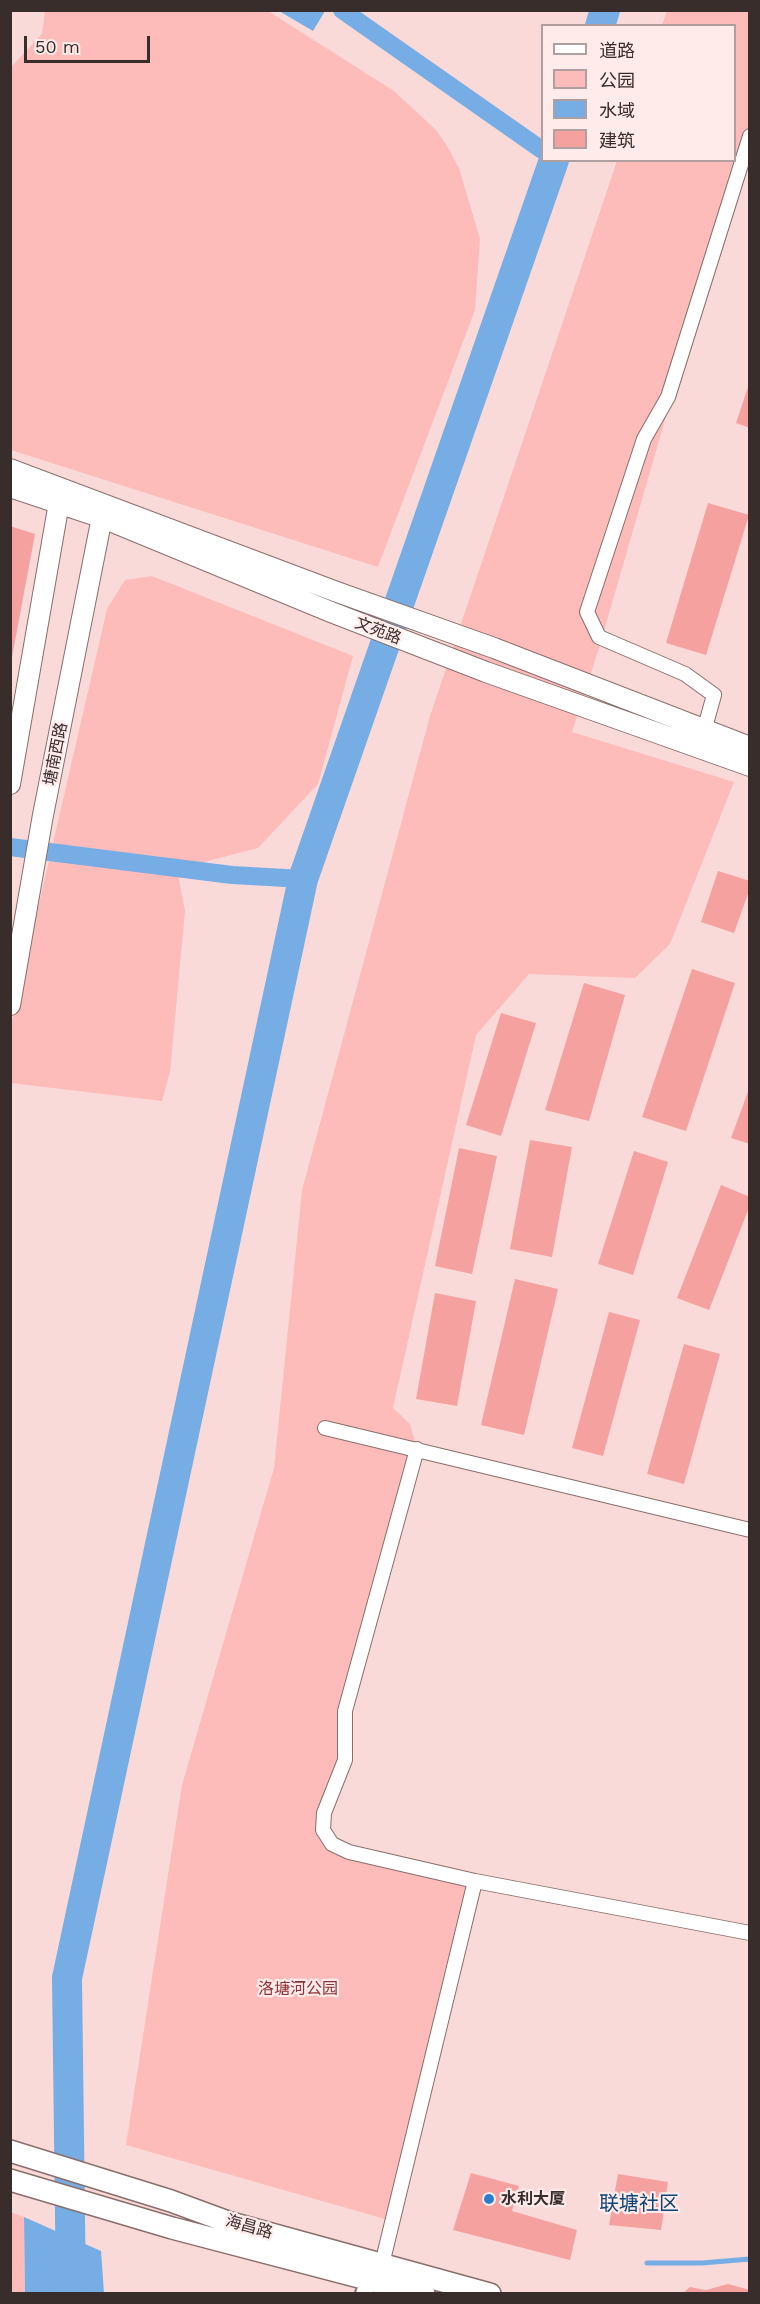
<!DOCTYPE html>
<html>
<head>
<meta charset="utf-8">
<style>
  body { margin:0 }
  #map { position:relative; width:760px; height:2304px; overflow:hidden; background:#fadad9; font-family:"Work Sans","Noto Sans SC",sans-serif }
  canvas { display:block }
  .frame { position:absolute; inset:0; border:12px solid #392d2c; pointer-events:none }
  .legend { position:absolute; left:541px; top:24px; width:195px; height:138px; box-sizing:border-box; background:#feebea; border:2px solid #af9f9e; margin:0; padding:8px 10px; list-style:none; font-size:18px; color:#392d2c }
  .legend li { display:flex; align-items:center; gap:12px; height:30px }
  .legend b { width:30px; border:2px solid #af9f9e }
  .scale { position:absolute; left:24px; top:36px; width:126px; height:27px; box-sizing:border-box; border:3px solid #392d2c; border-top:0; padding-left:8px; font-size:18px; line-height:21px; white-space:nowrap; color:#392d2c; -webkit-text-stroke:4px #feebea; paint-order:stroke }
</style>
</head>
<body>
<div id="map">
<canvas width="760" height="2304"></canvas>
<div class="frame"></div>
<ul class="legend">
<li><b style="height:8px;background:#fff"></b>道路</li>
<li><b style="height:16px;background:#fdbbb9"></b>公园</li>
<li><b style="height:16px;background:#77ade5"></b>水域</li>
<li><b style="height:16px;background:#f5a19f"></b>建筑</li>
</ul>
<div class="scale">50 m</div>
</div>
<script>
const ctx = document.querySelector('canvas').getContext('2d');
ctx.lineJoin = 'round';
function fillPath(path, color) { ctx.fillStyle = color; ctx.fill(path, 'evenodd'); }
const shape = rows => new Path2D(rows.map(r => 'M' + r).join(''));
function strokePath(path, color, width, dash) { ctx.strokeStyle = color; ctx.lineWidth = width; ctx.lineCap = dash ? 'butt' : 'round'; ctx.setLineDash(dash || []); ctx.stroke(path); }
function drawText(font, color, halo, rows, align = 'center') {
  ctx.font = font + ' "Work Sans","Noto Sans SC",sans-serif'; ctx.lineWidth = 4.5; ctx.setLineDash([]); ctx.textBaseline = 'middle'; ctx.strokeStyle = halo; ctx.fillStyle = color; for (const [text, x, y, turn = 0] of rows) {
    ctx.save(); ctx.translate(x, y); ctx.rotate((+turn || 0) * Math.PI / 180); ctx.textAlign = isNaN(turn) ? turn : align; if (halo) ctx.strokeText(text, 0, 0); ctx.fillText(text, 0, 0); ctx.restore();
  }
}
fillPath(shape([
  [45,11,268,11,394,91,437,131,447,146,459,168,480,239,475,310,378,567,11,450,11,67,42,34],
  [667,11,749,11,749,130,599,648,572,732,734,782,670,944,635,978,529,974,476,1035,393,1408,410,1424,417,1449,345,1711,345,1760,324,1813,332,1844,475,1881,392,2221,126,2145,182,1785,274,1468,302,1190,430,716,617,161,734,160,734,26,662,25],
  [152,576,353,656,318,784,258,848,177,869,185,911,170,1072,162,1101,11,1083,11,1025,107,609,125,580],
  [10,2212,24,2217,25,2293,11,2293]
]), '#fdbbb9');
fillPath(shape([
  [279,11,325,11,313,31],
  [24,2217,101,2251,104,2293,25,2293]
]), '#77ade5');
strokePath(shape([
  [647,2263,702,2263,750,2259]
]), '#77ade5', 5);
strokePath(shape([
  [342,10,542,150],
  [10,847,232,875,303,879]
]), '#77ade5', 18);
strokePath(shape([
  [600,26,605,10],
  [71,2294,67,1978,303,879,554,160]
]), '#77ade5', 30);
fillPath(shape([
  [749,384,750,384,750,428,736,423],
  [708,503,749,515,706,655,666,643],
  [10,526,35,534,12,657,10,657],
  [718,871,750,881,750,888,734,933,701,922],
  [692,969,735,983,686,1131,642,1117],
  [584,983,625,995,589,1121,545,1110],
  [501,1013,536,1023,501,1136,466,1125],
  [749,1089,750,1089,750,1144,731,1138],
  [530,1140,572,1147,552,1257,510,1249],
  [459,1148,497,1156,472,1274,435,1266],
  [634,1151,668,1162,633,1275,598,1264],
  [721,1185,750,1197,750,1205,709,1310,677,1298],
  [515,1279,558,1289,524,1435,481,1425],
  [435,1293,476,1301,457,1406,416,1399],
  [609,1312,640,1320,603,1456,572,1448],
  [684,1344,720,1354,684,1484,647,1474],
  [471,2173,519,2186,512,2211,577,2230,570,2260,453,2230],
  [618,2174,668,2182,661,2230,609,2225],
  [728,2284,750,2290,750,2294,682,2294,690,2287,706,2290]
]), '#f5a19f');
const minor = shape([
  [702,738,714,695,685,674,599,637,587,612,644,439,668,397,750,136],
  [325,1428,750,1530],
  [417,1449,345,1711,345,1760,324,1813,323,1830,332,1844,349,1852,475,1881,750,1933],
  [382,2264,475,1881]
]);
const tertiary = shape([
  [364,2294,373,2269]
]);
const secondary = shape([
  [10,469,337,592,494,648,750,747],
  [10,487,103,518,331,612,486,672,750,766],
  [10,784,61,491],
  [10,1005,43,815,104,507]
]);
const primary = shape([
  [10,2151,171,2201,228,2222,490,2294],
  [10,2180,172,2228,424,2294]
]);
strokePath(minor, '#896e6c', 16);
strokePath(tertiary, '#896e6c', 20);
strokePath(secondary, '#896e6c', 22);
strokePath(primary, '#896e6c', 24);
strokePath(minor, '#fff', 14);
strokePath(tertiary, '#fff', 16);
strokePath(secondary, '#fff', 20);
strokePath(primary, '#fff', 21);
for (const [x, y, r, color] of [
  [489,2199,6,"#297fcd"]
]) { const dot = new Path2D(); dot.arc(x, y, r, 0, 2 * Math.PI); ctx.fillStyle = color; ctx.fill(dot); strokePath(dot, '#feebea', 2); }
drawText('16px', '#392d2c', '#feebea', [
  ["文苑路",378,631,21],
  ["塘南西路",56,754,-79],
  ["海昌路",249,2227,16]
]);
drawText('16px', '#903035', '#feebea', [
  ["洛塘河公园",298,1989]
]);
drawText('bold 16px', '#392d2c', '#feebea', [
  ["水利大厦",501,2199]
], 'left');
drawText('20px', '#0b4475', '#feebea', [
  ["联塘社区",639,2204]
]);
</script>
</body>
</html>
